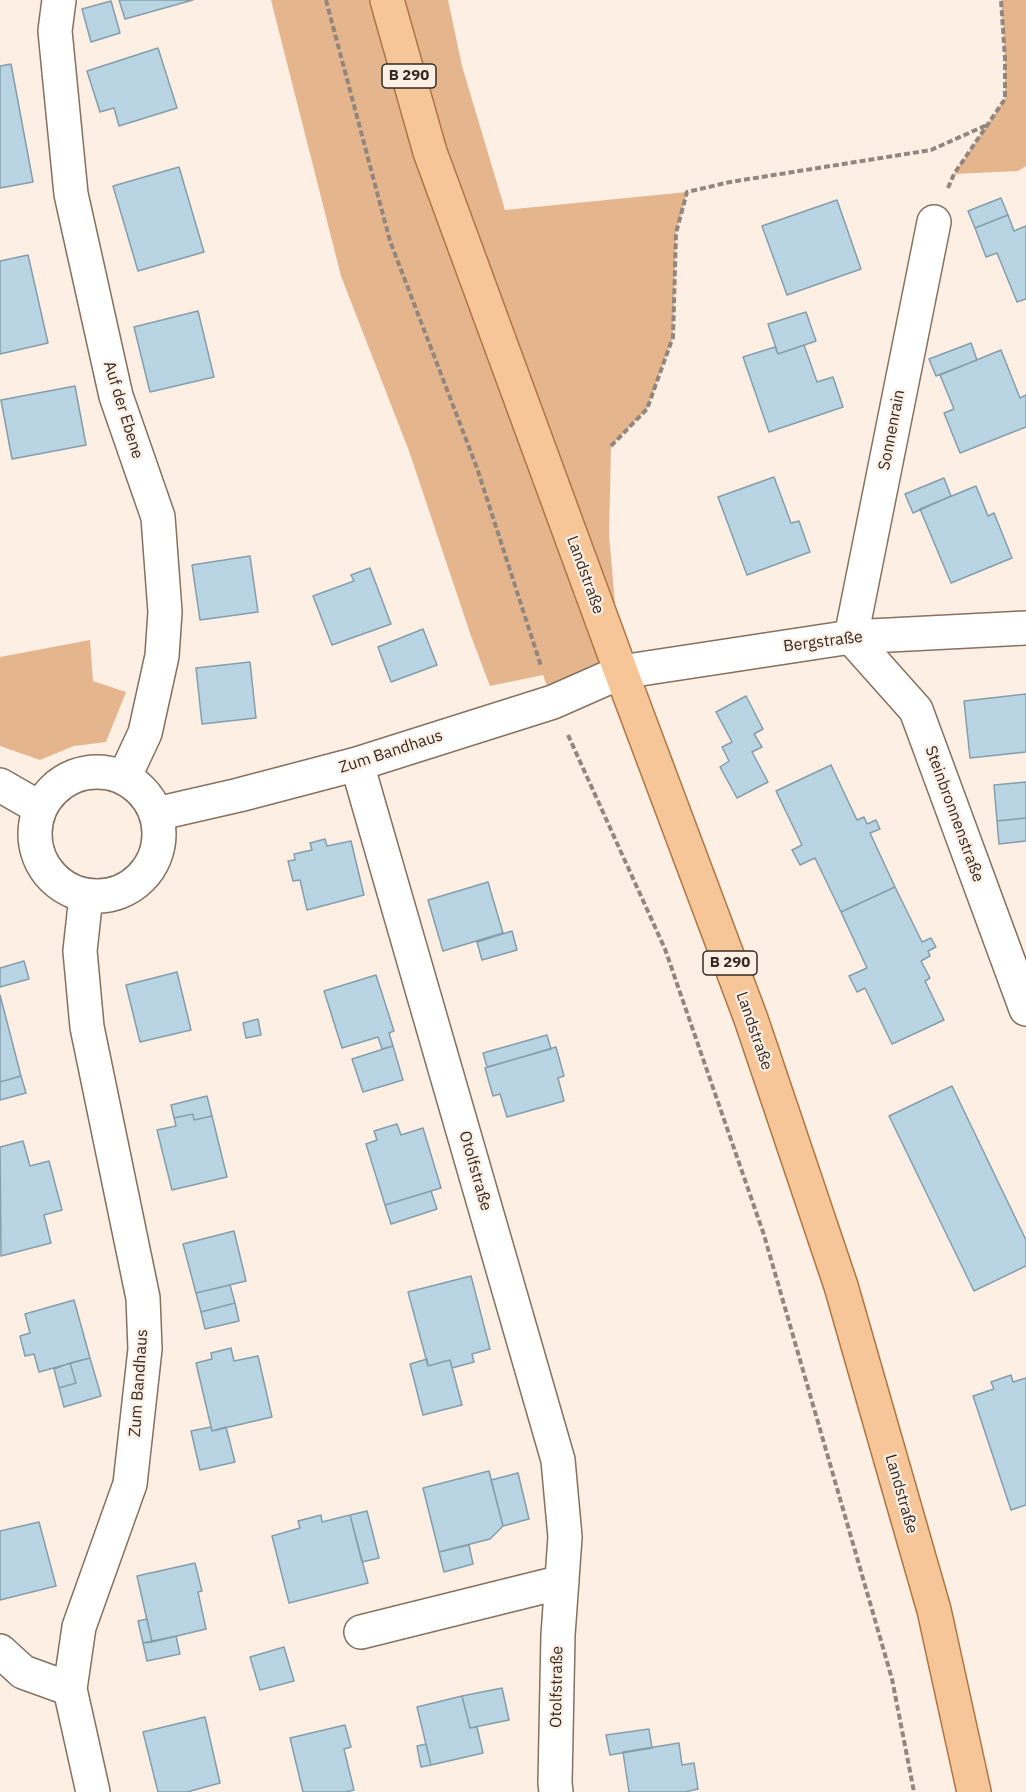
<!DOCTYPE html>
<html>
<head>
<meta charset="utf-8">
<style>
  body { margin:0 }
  canvas { display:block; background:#fdefe4 }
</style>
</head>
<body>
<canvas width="1026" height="1792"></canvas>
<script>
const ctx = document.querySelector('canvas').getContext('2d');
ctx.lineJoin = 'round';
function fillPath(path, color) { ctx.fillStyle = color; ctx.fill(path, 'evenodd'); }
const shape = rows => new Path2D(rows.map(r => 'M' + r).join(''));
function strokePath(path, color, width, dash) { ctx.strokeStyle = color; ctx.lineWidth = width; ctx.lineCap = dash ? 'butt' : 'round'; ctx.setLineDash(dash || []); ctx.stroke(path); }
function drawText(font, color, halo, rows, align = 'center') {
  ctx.font = font + ' "IBM Plex Sans",sans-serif'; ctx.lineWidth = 4.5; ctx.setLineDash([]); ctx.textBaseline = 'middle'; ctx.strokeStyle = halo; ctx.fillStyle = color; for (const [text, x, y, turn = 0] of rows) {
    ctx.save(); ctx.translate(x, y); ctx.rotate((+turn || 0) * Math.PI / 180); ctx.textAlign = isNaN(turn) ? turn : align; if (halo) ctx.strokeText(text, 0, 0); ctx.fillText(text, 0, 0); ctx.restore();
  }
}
fillPath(shape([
  [271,0,448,0,462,66,505,210,687,192,676,233,673,337,647,409,611,446,609,535,621,672,553,702,543,675,490,686,471,636,409,451,341,276],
  [1001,0,1026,0,1026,166,1018,171,954,174,1005,99,1005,58],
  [90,640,93,681,126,692,106,742,74,746,40,760,0,746,0,657]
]), '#e5b68e');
const building = shape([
  [119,0,193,0,125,19,119,0],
  [111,1,120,33,91,42,82,9,111,1],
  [158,48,177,108,119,126,114,108,100,112,87,71,158,48],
  [11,64,33,182,0,188,0,66,11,64],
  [179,167,204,252,138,271,113,186,179,167],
  [1001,198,1008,215,975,228,968,211,1001,198],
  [837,200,861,269,787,295,762,226,837,200],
  [1008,215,1014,231,1026,226,1026,299,1017,302,997,253,986,257,975,228,1008,215],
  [28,255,48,343,0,354,0,261,28,255],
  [198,311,214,377,150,392,134,327,198,311],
  [806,312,816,341,778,354,768,324,806,312],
  [971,343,977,360,936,376,929,359,971,343],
  [804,345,817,382,833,377,843,407,769,432,743,357,775,347,778,354,804,345],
  [1001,350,1020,398,1026,395,1026,427,960,453,944,413,954,409,940,375,1001,350],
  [75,386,86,445,12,459,1,400,75,386],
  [774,477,791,523,799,521,810,552,747,575,718,497,774,477],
  [944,478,951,496,913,513,905,494,944,478],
  [976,486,988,516,994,513,1012,558,951,583,920,509,976,486],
  [250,556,258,612,200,620,192,565,250,556],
  [370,568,391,624,332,645,313,596,354,581,351,575,370,568],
  [423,629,437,665,391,682,378,647,423,629],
  [250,662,256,718,202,724,196,668,250,662],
  [1026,694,1026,752,970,758,964,701,1026,694],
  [746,696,763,729,754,734,762,747,752,752,768,782,737,798,720,767,729,761,722,747,732,742,716,712,746,696],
  [831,765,857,820,864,817,867,824,876,820,880,829,870,833,895,887,841,912,815,858,800,865,792,850,802,845,776,791,831,765],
  [1026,782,1026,818,997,821,994,785,1026,782],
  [1026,818,1026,841,999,844,997,821,1026,818],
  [325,839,327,846,351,841,364,895,307,910,300,880,293,881,288,861,295,860,294,854,312,850,310,843,325,839],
  [488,882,503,933,443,951,428,900,488,882],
  [895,887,922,942,931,938,936,947,928,951,930,956,921,961,930,978,925,981,944,1020,892,1044,865,988,857,992,849,976,867,968,841,912,895,887],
  [512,931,517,950,482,960,477,942,512,931],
  [24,961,29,979,0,987,0,968,24,961],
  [177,972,191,1030,140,1042,126,985,177,972],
  [376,975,394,1031,389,1033,393,1046,382,1049,378,1037,342,1048,324,991,376,975],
  [0,995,21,1076,0,1082,0,995],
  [258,1019,261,1035,246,1038,243,1023,258,1019],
  [547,1035,551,1049,487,1067,483,1053,547,1035],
  [393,1046,403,1080,363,1092,352,1059,393,1046],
  [556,1047,564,1076,558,1078,564,1101,507,1117,500,1094,493,1096,485,1068,556,1047],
  [21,1076,26,1093,0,1100,0,1082,21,1076],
  [952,1086,1026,1240,1026,1266,974,1291,889,1116,952,1086],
  [207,1096,212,1116,194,1120,193,1114,174,1118,171,1105,207,1096],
  [193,1114,194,1120,212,1116,227,1177,172,1190,157,1130,176,1126,174,1118,193,1114],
  [397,1124,401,1135,423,1128,441,1188,385,1205,366,1144,377,1140,374,1131,397,1124],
  [23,1141,30,1166,49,1161,62,1210,44,1215,51,1243,1,1256,0,1147,23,1141],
  [431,1191,437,1209,391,1224,385,1205,431,1191],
  [234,1231,246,1281,196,1293,183,1244,234,1231],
  [471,1276,490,1349,472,1354,474,1362,452,1368,450,1360,428,1366,408,1292,471,1276],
  [230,1285,235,1303,201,1312,196,1293,230,1285],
  [74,1300,90,1358,39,1372,34,1354,25,1356,20,1336,30,1333,25,1314,74,1300],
  [235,1303,239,1321,205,1329,201,1312,235,1303],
  [231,1348,234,1361,258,1356,272,1417,212,1431,196,1363,212,1359,211,1353,231,1348],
  [90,1358,101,1396,64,1407,59,1388,76,1383,70,1363,90,1358],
  [427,1359,428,1366,450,1360,462,1405,423,1415,410,1364,427,1359],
  [70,1363,76,1383,59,1388,54,1369,70,1363],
  [1011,1375,1013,1382,1026,1378,1026,1505,1011,1510,973,1396,994,1389,991,1382,1011,1375],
  [211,1427,212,1431,226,1427,235,1462,200,1470,191,1431,211,1427],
  [489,1471,503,1526,490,1539,439,1552,423,1488,489,1471],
  [518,1473,529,1519,503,1526,491,1480,518,1473],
  [367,1511,379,1558,362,1562,350,1515,367,1511],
  [321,1515,322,1522,350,1515,368,1583,289,1603,272,1536,300,1528,298,1521,321,1515],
  [39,1522,56,1586,0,1600,0,1531,39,1522],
  [469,1545,473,1564,444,1572,439,1552,469,1545],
  [195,1563,202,1591,198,1592,206,1629,152,1642,137,1576,195,1563],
  [147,1619,152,1642,143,1643,138,1621,147,1619],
  [176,1636,180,1654,147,1661,143,1643,176,1636],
  [284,1647,294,1681,260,1690,250,1657,284,1647],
  [502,1688,509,1720,470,1728,462,1696,502,1688],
  [462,1696,470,1728,477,1727,483,1753,431,1765,417,1707,462,1696],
  [205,1717,220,1783,187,1792,158,1792,143,1732,205,1717],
  [345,1725,351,1747,344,1749,354,1790,346,1792,303,1792,290,1738,345,1725],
  [649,1729,652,1748,610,1755,606,1735,649,1729],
  [679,1743,682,1765,694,1763,698,1789,685,1792,629,1792,623,1752,679,1743],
  [426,1744,431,1765,421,1767,417,1746,426,1744]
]);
fillPath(building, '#b9d4e3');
strokePath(building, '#849eac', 1.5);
const minor = shape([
  [59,0,55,31,71,194,116,396,158,517,165,612,162,656,145,733,124,778],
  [934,222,851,637,916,710,1026,1009],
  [357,764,558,1460,565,1537,558,1635,555,1783,556,1792],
  '35 834a62 62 0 1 1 124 0a62 62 0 1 1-124 0Z',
  [0,785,40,808],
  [156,814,239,795,357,764,553,702,621,672,851,637,1026,628],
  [86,896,80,951,87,1027,143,1298,145,1349,130,1484,79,1627,70,1689,93,1792],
  [361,1632,562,1582],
  [0,1651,23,1672,70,1689]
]);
const major = shape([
  [387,0,430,152,621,672,751,1019,841,1286,934,1610,974,1792]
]);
strokePath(minor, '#857160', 36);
strokePath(major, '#ae7643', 36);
strokePath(shape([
  [326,0,390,241,477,468,541,666],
  [948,188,954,174,1005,99,1005,58,1001,0],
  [611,446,647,409,673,337,676,233,687,192,730,182,931,150,989,124],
  [568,735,665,949,764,1235,892,1679,914,1792]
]), '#92877e', 4, [6, 3]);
strokePath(minor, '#fff', 33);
strokePath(major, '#f6c598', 33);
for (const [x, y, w] of [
  [409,76,54],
  [730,963,54]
]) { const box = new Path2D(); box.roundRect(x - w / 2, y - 12, w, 24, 4.5); ctx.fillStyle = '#fdefe4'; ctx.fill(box); strokePath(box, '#332b24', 1.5); }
drawText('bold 15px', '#332b24', null, [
  ["B 290",409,76],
  ["B 290",730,963]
]);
drawText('16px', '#332b24', '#fdefe4', [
  ["Auf der Ebene",123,410,73],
  ["Sonnenrain",892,430,-79],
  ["Landstraße",585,575,70],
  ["Bergstraße",823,642,-7],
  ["Zum Bandhaus",391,752,-18],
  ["Steinbronnenstraße",954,814,70],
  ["Landstraße",754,1031,71],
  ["Otolfstraße",475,1171,74],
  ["Zum Bandhaus",139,1383,-86],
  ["Landstraße",901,1494,74],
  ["Otolfstraße",557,1687,-89]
]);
</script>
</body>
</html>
